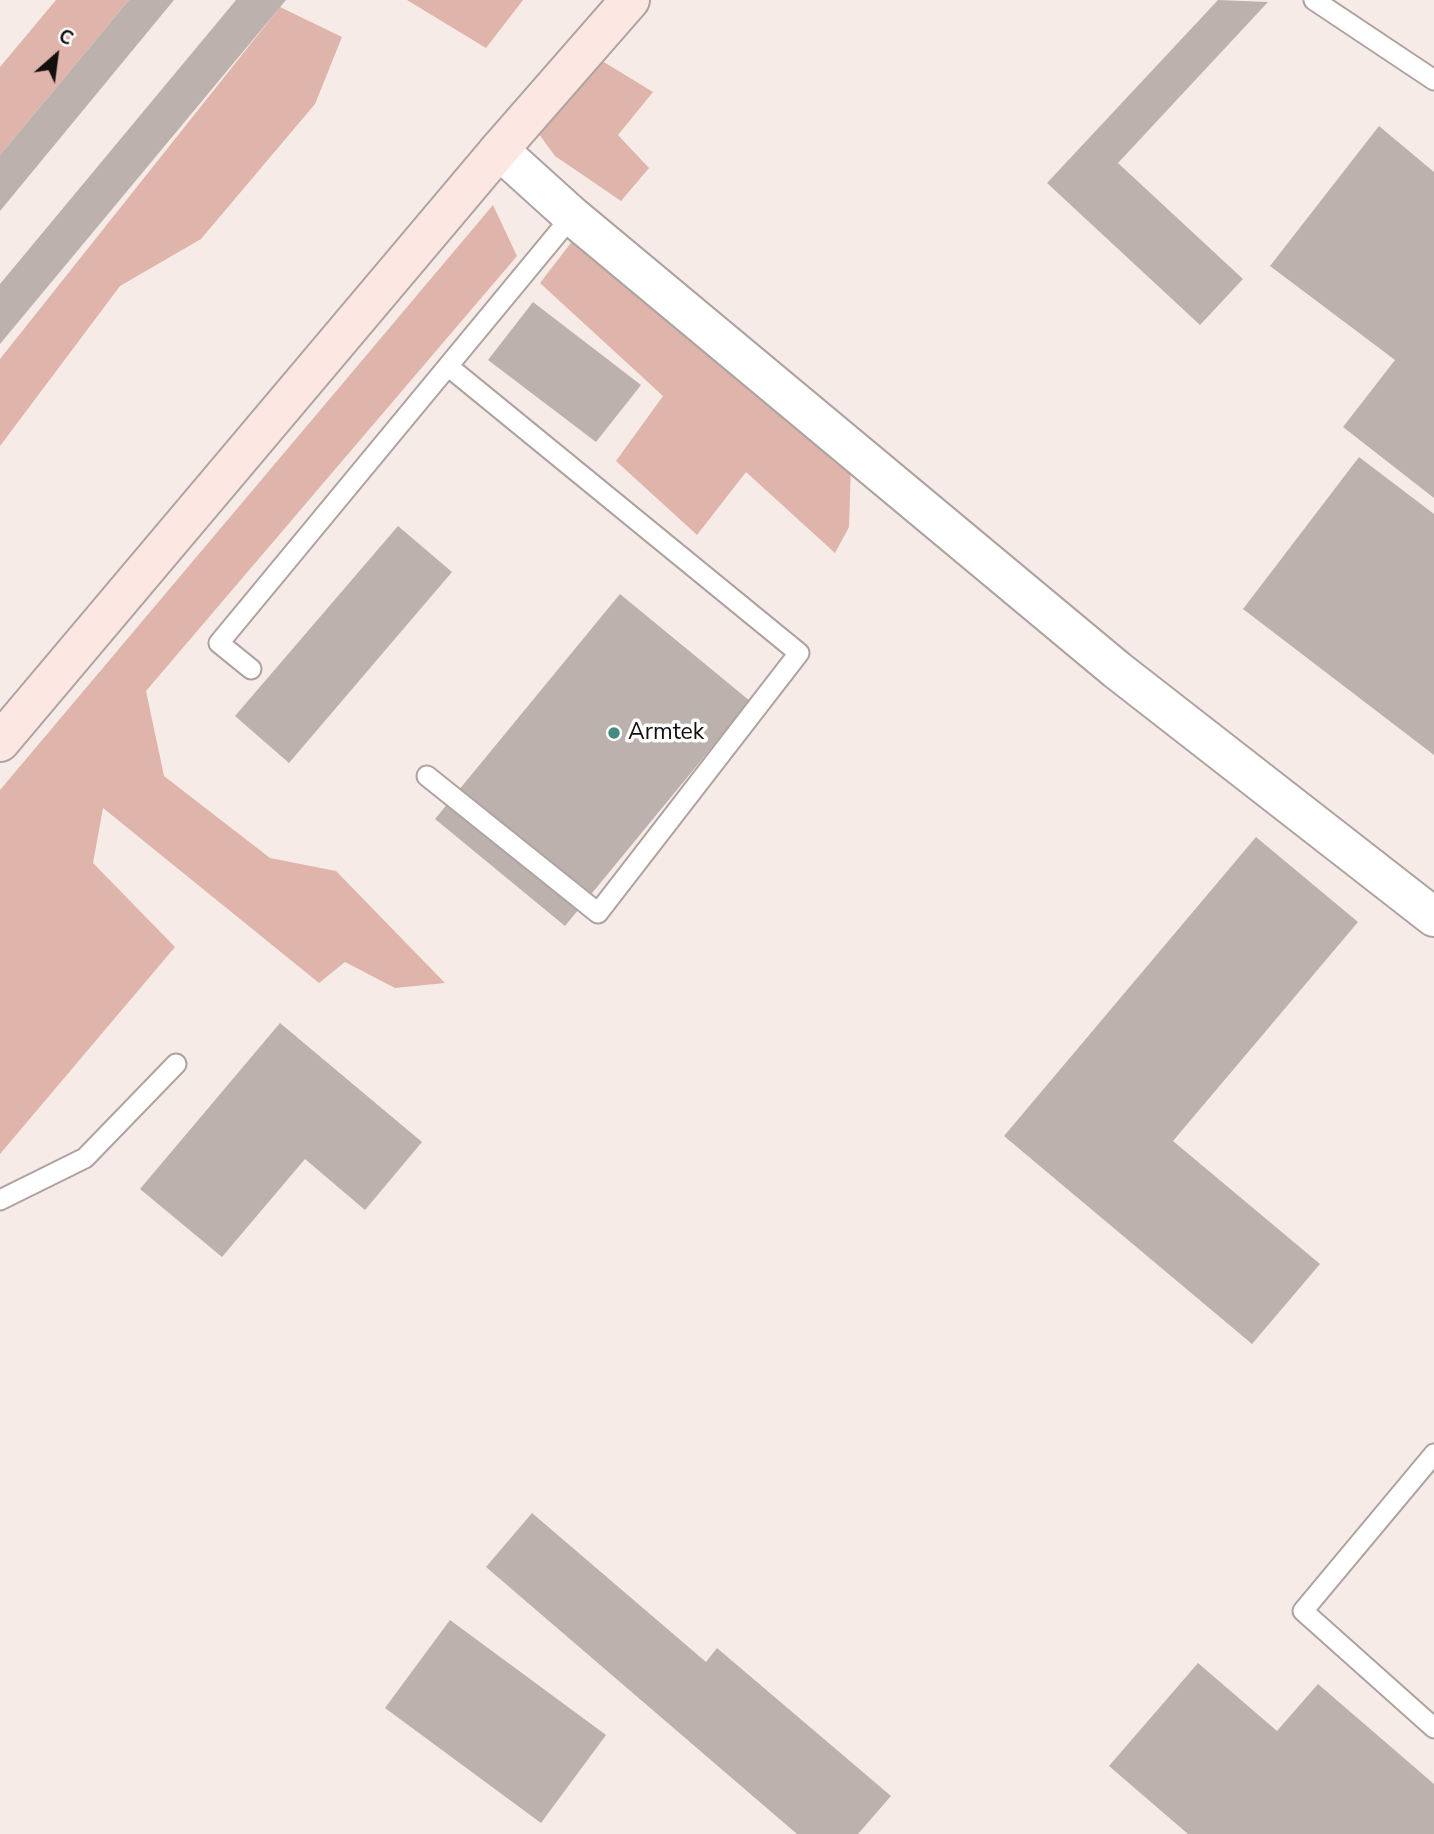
<!DOCTYPE html>
<html>
<head>
<meta charset="utf-8">
<style>
  body { margin:0 }
  #map { position:relative; width:1434px; height:1834px; overflow:hidden; background:#f7ebe8; font-family:"Nunito Sans",sans-serif }
  canvas { display:block }
  .north { position:absolute; left:21px; top:21px; width:70px; height:70px; -webkit-text-stroke:5px #fff; paint-order:stroke; rotate:28deg; font-size:19px; font-weight:700; line-height:28px; text-align:center; color:#130f0e }
  .north::after { content:''; display:block; margin:auto; width:24px; height:32px; background:#130f0e; clip-path:polygon(50% 0,100% 100%,50% 72%,0 100%) }
</style>
</head>
<body>
<div id="map">
<canvas width="1434" height="1834"></canvas>
<div class="north">С</div>
</div>
<script>
const ctx = document.querySelector('canvas').getContext('2d');
ctx.lineJoin = 'round';
function fillPath(path, color) { ctx.fillStyle = color; ctx.fill(path, 'evenodd'); }
const shape = rows => new Path2D(rows.map(r => 'M' + r).join(''));
function strokePath(path, color, width, dash) { ctx.strokeStyle = color; ctx.lineWidth = width; ctx.lineCap = dash ? 'butt' : 'round'; ctx.setLineDash(dash || []); ctx.stroke(path); }
function drawText(font, color, halo, rows, align = 'center') {
  ctx.font = font + ' "Nunito Sans",sans-serif'; ctx.lineWidth = 7; ctx.setLineDash([]); ctx.textBaseline = 'middle'; ctx.strokeStyle = halo; ctx.fillStyle = color; for (const [text, x, y, turn = 0] of rows) {
    ctx.save(); ctx.translate(x, y); ctx.rotate((+turn || 0) * Math.PI / 180); ctx.textAlign = isNaN(turn) ? turn : align; if (halo) ctx.strokeText(text, 0, 0); ctx.fillText(text, 0, 0); ctx.restore();
  }
}
fillPath(shape([
  [56,0,129,0,0,155,0,67],
  [407,0,523,0,486,48],
  [280,7,342,37,315,104,201,239,120,286,0,446,0,359],
  [599,59,653,92,618,135,649,168,621,201,555,156,536,130],
  [493,205,517,256,146,691,164,776,270,858,336,871,445,983,395,988,345,962,319,983,103,808,93,863,175,947,0,1154,0,790],
  [577,235,851,465,849,527,835,553,746,472,697,535,616,461,663,396,540,283]
]), '#dfb4aa');
fillPath(shape([
  [129,0,174,0,0,211,0,155],
  [236,0,286,0,0,344,0,284],
  [1218,0,1268,2,1118,163,1243,279,1200,325,1047,183],
  [1379,126,1434,172,1434,498,1343,427,1395,360,1270,266],
  [533,302,641,385,596,442,488,360],
  [1359,457,1434,514,1434,755,1243,609],
  [398,526,452,572,289,763,235,716],
  [620,594,750,701,565,926,435,819],
  [1256,837,1358,922,1173,1141,1320,1264,1252,1344,1004,1136],
  [280,1023,422,1142,365,1210,305,1159,222,1257,140,1189],
  [532,1513,706,1662,717,1648,891,1796,858,1834,797,1834,486,1567],
  [450,1620,606,1735,541,1823,385,1708],
  [1198,1663,1277,1731,1318,1684,1434,1784,1434,1834,1188,1834,1109,1766]
]), '#bdb1ae');
const service = shape([
  [1314,0,1434,80],
  [251,669,219,643,572,216],
  [427,776,598,913,799,653,449,367],
  [0,1200,85,1158,176,1064],
  [1434,1454,1303,1611,1434,1728]
]);
const minor = shape([
  [499,150,572,216,1117,670,1434,917]
]);
const secondary = shape([
  [0,742,499,150,630,0]
]);
strokePath(service, '#afa3a1', 23);
strokePath(minor, '#afa3a1', 42);
strokePath(secondary, '#afa3a1', 42);
strokePath(service, '#fff', 19);
strokePath(minor, '#fff', 38);
strokePath(secondary, '#fce7e2', 38);
for (const [x, y, r, color] of [
  [614,733,7,"#468b81"]
]) { const dot = new Path2D(); dot.arc(x, y, r, 0, 2 * Math.PI); ctx.fillStyle = color; ctx.fill(dot); strokePath(dot, '#fff', 2.5); }
drawText('23px', '#130f0e', '#fff', [
  ["Armtek",628,733]
], 'left');
</script>
</body>
</html>
